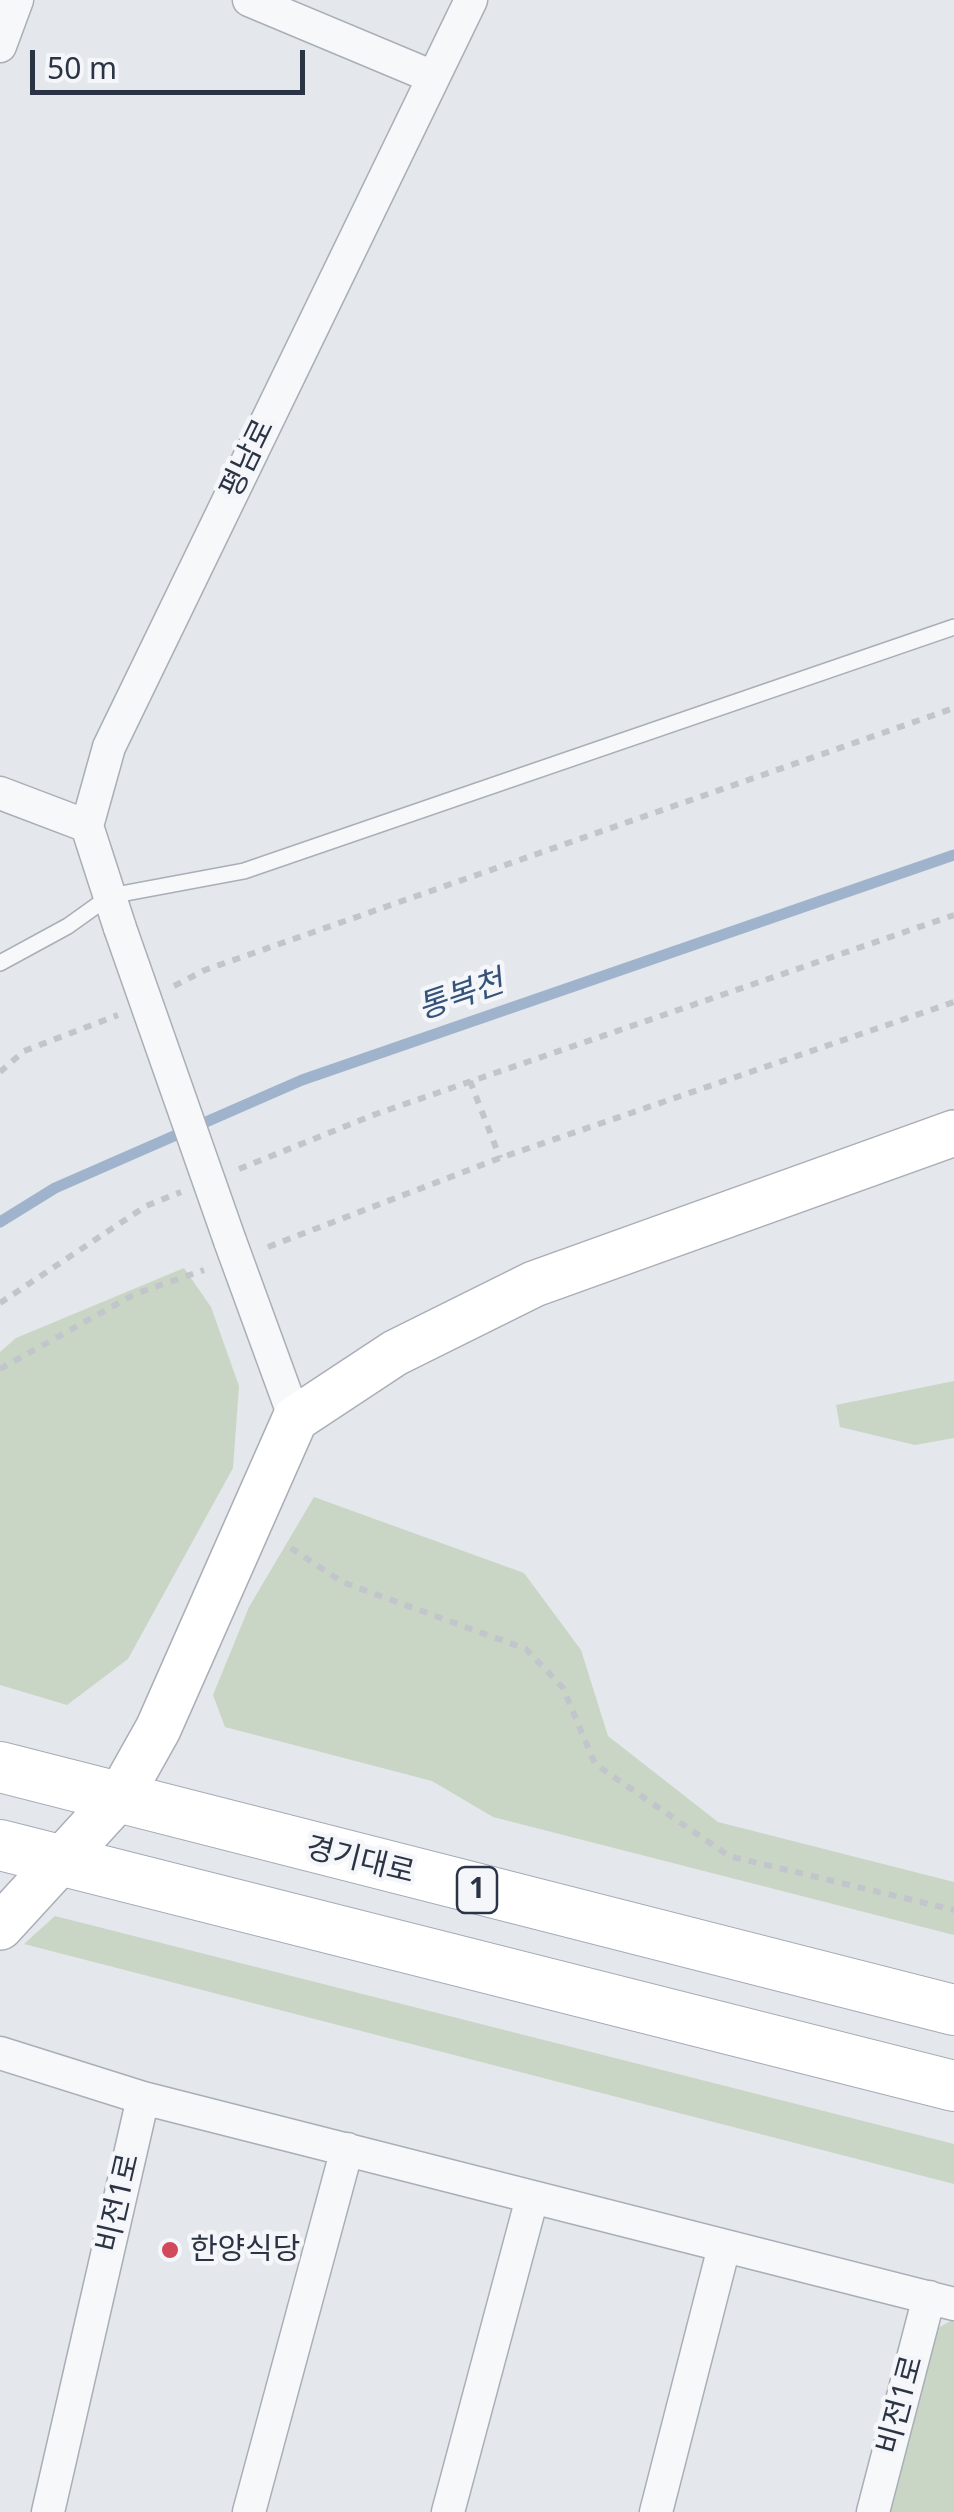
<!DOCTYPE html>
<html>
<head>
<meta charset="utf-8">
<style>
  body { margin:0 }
  #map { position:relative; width:954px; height:2512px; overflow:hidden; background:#e4e7ec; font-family:"Noto Sans",sans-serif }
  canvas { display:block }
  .scale { position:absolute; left:30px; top:50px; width:275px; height:45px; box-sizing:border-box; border:5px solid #2b3445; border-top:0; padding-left:12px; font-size:30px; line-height:35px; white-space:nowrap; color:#2b3445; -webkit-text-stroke:8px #f4f6f9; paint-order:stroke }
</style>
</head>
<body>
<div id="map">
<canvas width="954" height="2512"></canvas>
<div class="scale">50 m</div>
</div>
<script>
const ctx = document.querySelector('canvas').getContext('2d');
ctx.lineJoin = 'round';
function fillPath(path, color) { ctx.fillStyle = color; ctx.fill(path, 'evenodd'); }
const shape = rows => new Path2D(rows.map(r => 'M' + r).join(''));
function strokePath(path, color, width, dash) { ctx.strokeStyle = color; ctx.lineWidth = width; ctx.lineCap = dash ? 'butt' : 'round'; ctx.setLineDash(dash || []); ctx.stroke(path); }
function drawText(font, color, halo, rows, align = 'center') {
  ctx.font = font + ' "Noto Sans","Noto Sans KR",sans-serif'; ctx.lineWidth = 9; ctx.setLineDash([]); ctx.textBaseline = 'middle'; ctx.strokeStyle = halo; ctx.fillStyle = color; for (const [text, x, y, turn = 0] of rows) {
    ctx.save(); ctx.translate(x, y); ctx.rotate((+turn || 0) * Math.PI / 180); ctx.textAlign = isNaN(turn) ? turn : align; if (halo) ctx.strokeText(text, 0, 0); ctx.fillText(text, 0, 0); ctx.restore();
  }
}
fillPath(shape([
  [184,1268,211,1307,239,1386,233,1468,128,1659,67,1705,0,1685,0,1352,16,1338],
  [954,1381,954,1438,915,1445,840,1427,836,1405],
  [314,1497,524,1573,581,1650,608,1736,718,1822,954,1882,954,1935,493,1817,432,1781,225,1727,213,1695,249,1607],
  [55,1916,954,2144,954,2184,24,1944],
  [954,2319,954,2512,887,2512,931,2332]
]), '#c9d6c5');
strokePath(shape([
  [0,1222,55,1188,302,1080,954,855]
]), '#9fb4cc', 11);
const lane = shape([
  [0,963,68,926,110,896,244,871,954,627]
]);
const street = shape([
  [249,0,433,77],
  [0,46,17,0],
  [0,793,87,826],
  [120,928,87,826,109,747,471,0],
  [230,1241,295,1419],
  [0,2053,143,2098,954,2304],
  [48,2512,143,2098],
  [249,2512,347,2149],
  [448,2512,532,2198],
  [656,2512,724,2247],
  [873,2512,929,2297]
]);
const secondary = shape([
  [0,1927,121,1795,158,1729,295,1419,395,1353,534,1284,954,1133]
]);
const primary = shape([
  [0,1767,954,2010],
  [0,1845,954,2086]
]);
strokePath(lane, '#a9aeb7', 18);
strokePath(street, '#a9aeb7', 35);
strokePath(secondary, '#a9aeb7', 48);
strokePath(primary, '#a3abb8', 52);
strokePath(shape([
  [174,986,205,970,954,708],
  [0,1072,24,1051,118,1015],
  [470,1081,500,1158],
  [239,1169,376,1114,954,915],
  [268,1247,500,1158,954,1002],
  [0,1303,146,1206,181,1192],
  [0,1369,135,1294,204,1270],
  [291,1548,342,1582,526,1649,563,1688,595,1764,729,1856,954,1910]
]), '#c2c5cb', 6, [8, 8]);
strokePath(lane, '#f7f8fa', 15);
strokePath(street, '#f7f8fa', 32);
strokePath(secondary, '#fff', 45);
strokePath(primary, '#fff', 50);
const streetBridge = shape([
  [120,928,230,1241]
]);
strokePath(streetBridge, '#a9aeb7', 35, []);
strokePath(streetBridge, '#f7f8fa', 32);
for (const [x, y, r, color] of [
  [170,2250,10,"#d1495b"]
]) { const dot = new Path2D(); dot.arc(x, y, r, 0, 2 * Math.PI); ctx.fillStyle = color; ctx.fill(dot); strokePath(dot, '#f4f6f9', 4); }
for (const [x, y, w] of [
  [477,1890,40]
]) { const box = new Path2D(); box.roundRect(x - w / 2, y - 23, w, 46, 8); ctx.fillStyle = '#f4f6f9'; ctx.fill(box); strokePath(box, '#2b3445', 2.5); }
drawText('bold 28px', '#2b3445', null, [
  ["1",477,1890]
]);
drawText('30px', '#2b3445', '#f4f6f9', [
  ["평남로",248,459,-64],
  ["경기대로",360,1861,14],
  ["비전1로",119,2203,-77],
  ["비전1로",901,2405,-75]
]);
drawText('30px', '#2b3445', '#f4f6f9', [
  ["한양식당",190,2250]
], 'left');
drawText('italic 32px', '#34527a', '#f4f6f9', [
  ["통복천",461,996,-19]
]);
</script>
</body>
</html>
